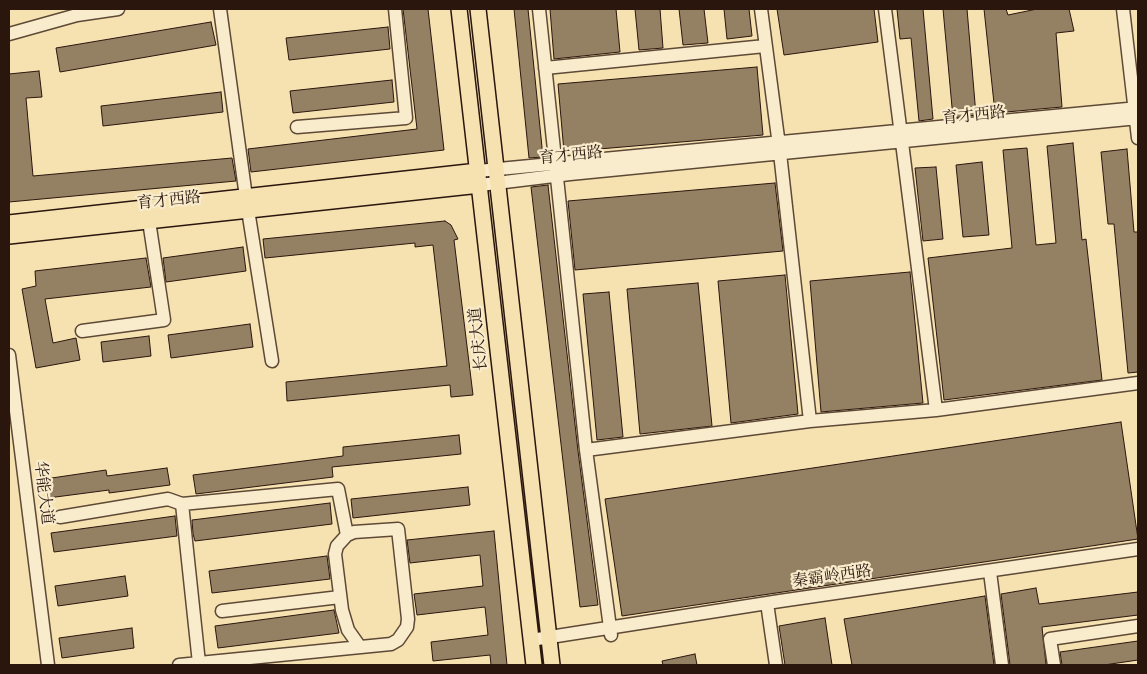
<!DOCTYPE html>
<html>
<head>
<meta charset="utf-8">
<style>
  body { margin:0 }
  #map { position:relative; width:1147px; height:674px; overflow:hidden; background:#f6e2b1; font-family:"Gentium Book Plus",serif }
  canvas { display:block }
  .frame { position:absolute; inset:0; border:10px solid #2a160d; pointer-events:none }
</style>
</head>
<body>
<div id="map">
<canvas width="1147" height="674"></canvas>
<div class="frame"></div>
</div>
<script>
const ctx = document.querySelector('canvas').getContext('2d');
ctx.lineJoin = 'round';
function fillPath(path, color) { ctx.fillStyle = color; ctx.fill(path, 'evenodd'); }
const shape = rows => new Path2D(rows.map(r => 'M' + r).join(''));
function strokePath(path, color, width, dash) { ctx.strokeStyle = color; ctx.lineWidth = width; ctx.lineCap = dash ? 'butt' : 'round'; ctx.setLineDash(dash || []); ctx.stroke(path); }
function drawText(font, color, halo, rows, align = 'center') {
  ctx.font = font + ' "Gentium Book Plus","Noto Serif SC",serif'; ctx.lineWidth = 4.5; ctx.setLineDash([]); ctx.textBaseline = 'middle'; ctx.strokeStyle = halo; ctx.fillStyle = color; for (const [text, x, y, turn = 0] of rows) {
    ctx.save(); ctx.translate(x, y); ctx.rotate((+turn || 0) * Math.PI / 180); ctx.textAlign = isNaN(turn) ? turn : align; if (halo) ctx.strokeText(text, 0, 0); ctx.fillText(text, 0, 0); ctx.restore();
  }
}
const building = shape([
  [403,9,428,9,444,150,251,172,248,149,417,129,403,9],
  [514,9,528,9,543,157,529,158,514,9],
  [550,9,616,9,620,52,554,59,550,9],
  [635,9,660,9,663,48,639,50,635,9],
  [679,9,704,9,708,43,683,45,679,9],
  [724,9,749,9,752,36,727,39,724,9],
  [777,9,874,9,878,42,784,55,777,9],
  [897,9,923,9,933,119,919,121,911,38,900,39,897,9],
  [943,9,967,9,976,115,953,118,943,9],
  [984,9,1006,9,1008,15,1037,9,1069,9,1074,31,1056,33,1062,107,995,113,984,9],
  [211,22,216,45,60,72,56,48,211,22],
  [388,27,390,49,289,60,286,38,388,27],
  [757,67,763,135,564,152,558,84,757,67],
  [39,71,42,97,26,98,33,176,232,158,236,181,9,202,9,74,39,71],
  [392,80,394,102,293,113,290,91,392,80],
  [221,92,223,112,103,126,101,106,221,92],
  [1073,143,1082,240,1086,239,1102,380,944,400,928,258,1012,248,1003,150,1027,148,1036,245,1056,243,1047,146,1073,143],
  [1127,149,1134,232,1138,232,1138,372,1128,373,1114,224,1108,224,1101,152,1127,149],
  [982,162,989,235,963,237,956,165,982,162],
  [936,167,943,239,923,241,915,168,936,167],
  [775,183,783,251,575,270,568,201,775,183],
  [548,185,578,451,598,605,580,607,531,187,548,185],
  [445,221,451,225,458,239,454,240,473,395,451,397,450,385,287,401,286,382,447,366,433,245,415,247,415,243,265,258,263,239,445,221],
  [243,247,246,271,166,282,163,258,243,247],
  [146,258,151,287,45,299,53,343,76,338,80,360,36,368,22,289,36,286,35,271,146,258],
  [910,272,923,403,821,412,810,281,910,272],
  [785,275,798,414,731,423,718,281,785,275],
  [698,283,712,426,640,434,627,289,698,283],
  [609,292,623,437,597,440,583,294,609,292],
  [250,324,253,347,171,358,168,335,250,324],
  [149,336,151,356,103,362,101,342,149,336],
  [1121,422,1138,539,622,616,605,499,1121,422],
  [459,435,461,454,332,467,333,477,196,494,193,475,343,456,343,447,459,435],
  [167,468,170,485,109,493,109,490,48,498,45,479,106,470,107,476,167,468],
  [468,487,470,505,353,518,351,499,468,487],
  [330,503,332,524,195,541,193,534,192,520,330,503],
  [175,516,177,536,54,552,51,533,175,516],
  [494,531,507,665,491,665,490,655,433,661,431,642,488,635,485,607,417,615,414,594,483,586,480,555,410,563,407,540,494,531],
  [327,556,330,579,212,593,209,571,327,556],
  [125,576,128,596,58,606,55,586,125,576],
  [1036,588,1039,604,1138,592,1138,615,1042,627,1046,665,1010,665,1001,594,1036,588],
  [985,596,994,665,852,665,844,619,985,596],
  [334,610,339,633,218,648,215,626,334,610],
  [825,618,832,665,785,665,779,626,825,618],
  [132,628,134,648,62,658,59,638,132,628],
  [1138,641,1138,660,1104,665,1062,665,1060,652,1138,641],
  [695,654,697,665,663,665,662,661,695,654]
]);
fillPath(building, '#948062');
strokePath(building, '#2a160d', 1);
const minor = shape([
  [220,9,246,197],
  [539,9,586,450,611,635],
  [761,9,780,153,810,421],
  [885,9,936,410],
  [1123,9,1138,138],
  [9,34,77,15,118,9],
  [545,68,765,46],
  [297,127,406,118,395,9],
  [478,171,1138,108],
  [480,185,570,174,1138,118],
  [248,210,272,361],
  [82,331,164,320,149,221],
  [9,355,48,665],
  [586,450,810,421,936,410,1138,383],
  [182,504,199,663],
  [60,517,168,499,182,504,338,489,347,535],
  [990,572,1002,665],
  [767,603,776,665],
  [222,611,340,597],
  [531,640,780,601,1138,549],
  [179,665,391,644,398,640,407,627,408,619,398,529,354,532,347,535,337,546,335,554,342,610,348,630,360,647],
  [1054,665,1050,639,1138,626]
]);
const major = shape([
  [459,9,534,665],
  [478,9,552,665],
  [9,223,478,171],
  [9,236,480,185]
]);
strokePath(minor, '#5d4936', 15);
strokePath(major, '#2a160d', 18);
strokePath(minor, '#f9eccc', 12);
strokePath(major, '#f6e2b1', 15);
drawText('16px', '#2a160d', '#f9eccc', [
  ["育才西路",974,116,-6],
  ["育才西路",571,156,-6],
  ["育才西路",169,201,-6],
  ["长庆大道",479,339,-96],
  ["华能大道",43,493,83],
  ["秦霸岭西路",832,577,-8]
]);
</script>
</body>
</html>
